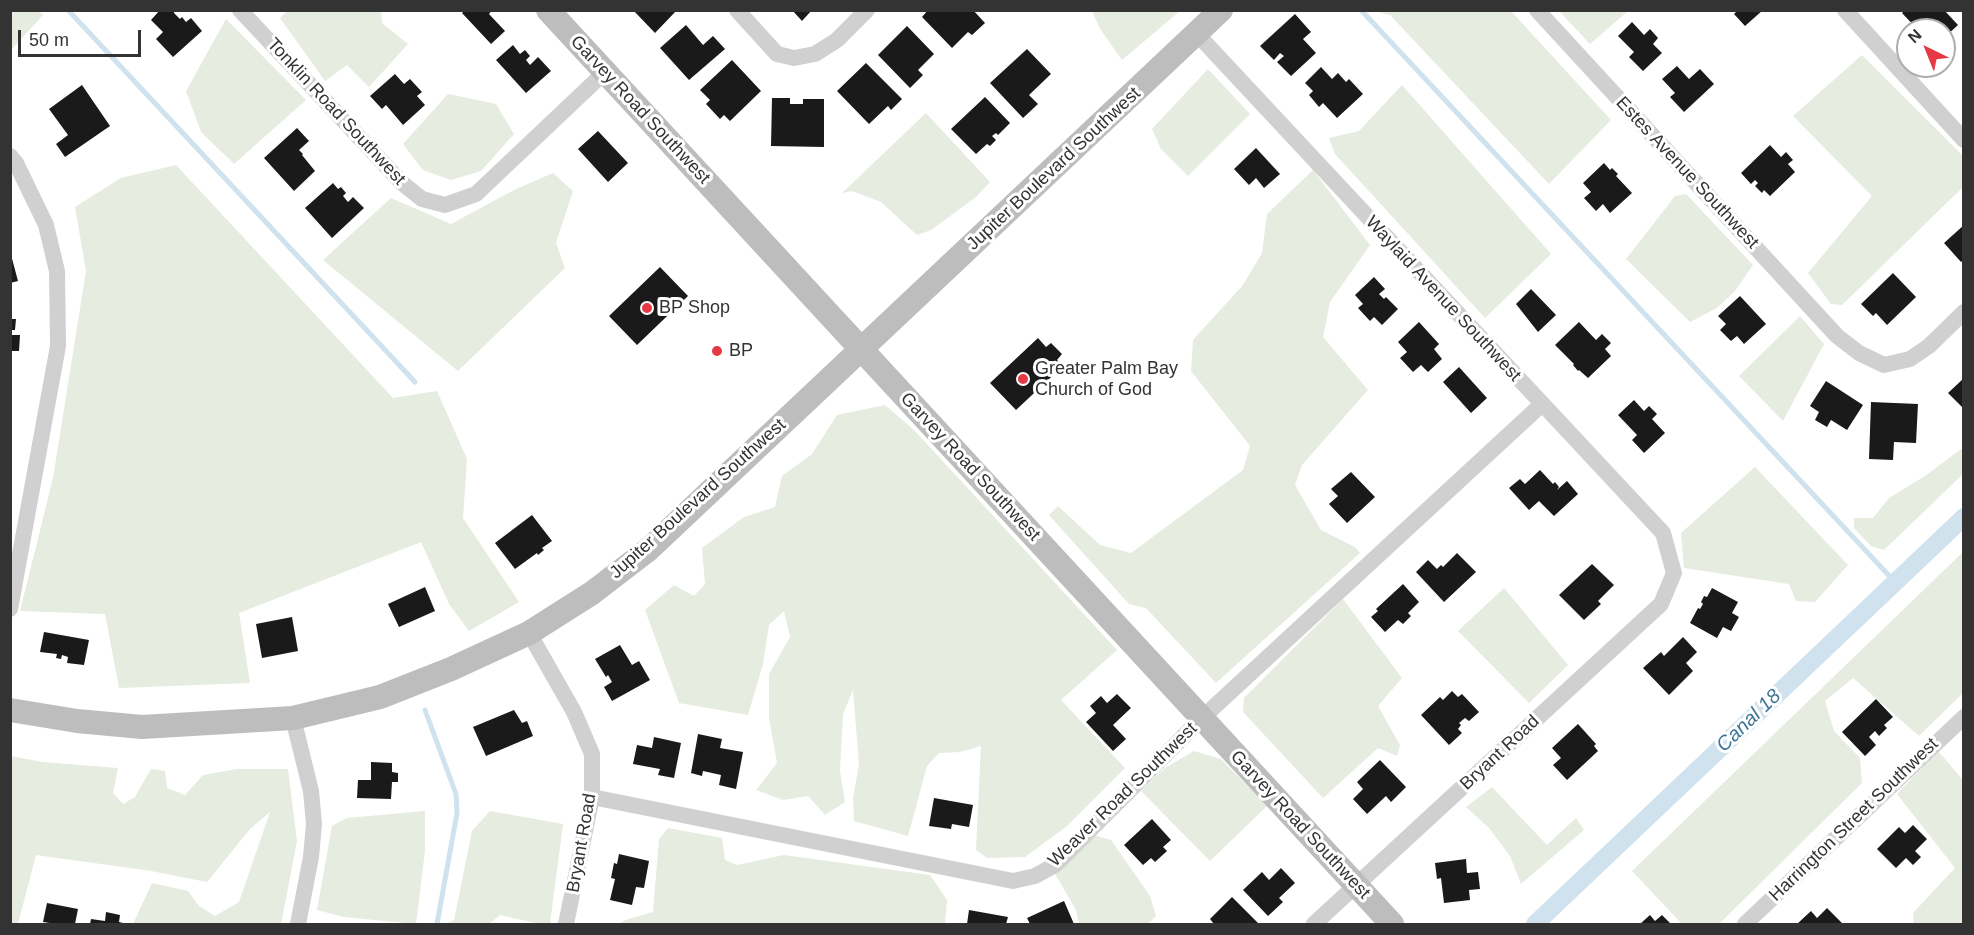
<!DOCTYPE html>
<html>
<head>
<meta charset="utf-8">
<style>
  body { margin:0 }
  #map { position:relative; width:1974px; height:935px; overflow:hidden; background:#fff; font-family:Helvetica,sans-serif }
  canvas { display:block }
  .frame { position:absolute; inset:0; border:12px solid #333; pointer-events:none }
  .north { position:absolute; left:1896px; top:18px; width:60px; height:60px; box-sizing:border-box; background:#fff; border:2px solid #adadad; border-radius:50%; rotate:317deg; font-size:16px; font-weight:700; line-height:24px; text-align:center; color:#333 }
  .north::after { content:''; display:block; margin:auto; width:21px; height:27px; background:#e63946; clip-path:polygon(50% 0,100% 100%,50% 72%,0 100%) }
  .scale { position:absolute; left:18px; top:30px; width:123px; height:27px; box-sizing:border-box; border:3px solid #333; border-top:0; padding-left:8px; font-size:18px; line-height:21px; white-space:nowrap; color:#333; -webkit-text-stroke:4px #fff; paint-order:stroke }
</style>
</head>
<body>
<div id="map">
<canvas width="1974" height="935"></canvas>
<div class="frame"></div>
<div class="north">N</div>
<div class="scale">50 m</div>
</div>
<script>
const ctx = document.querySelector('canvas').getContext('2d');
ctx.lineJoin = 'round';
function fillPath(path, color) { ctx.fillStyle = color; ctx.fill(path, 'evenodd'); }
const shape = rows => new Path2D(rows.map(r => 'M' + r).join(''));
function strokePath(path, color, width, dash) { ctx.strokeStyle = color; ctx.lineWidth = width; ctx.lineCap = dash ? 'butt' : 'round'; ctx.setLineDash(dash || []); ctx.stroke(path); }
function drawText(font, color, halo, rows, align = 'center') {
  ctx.font = font + ' Helvetica,sans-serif'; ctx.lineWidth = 6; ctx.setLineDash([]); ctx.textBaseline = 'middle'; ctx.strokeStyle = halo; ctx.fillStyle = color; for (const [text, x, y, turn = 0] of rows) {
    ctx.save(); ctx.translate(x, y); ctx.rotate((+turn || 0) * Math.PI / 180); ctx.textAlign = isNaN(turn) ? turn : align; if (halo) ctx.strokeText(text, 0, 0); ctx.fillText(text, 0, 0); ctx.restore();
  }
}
fillPath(shape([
  [11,10,38,11,43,15,11,50],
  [287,11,381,11,382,23,408,44,369,87,347,65,325,81,280,18],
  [1092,11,1180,11,1122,60,1100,29],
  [1378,11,1511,11,1611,120,1549,184,1390,15,1381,13],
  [1559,11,1628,11,1590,44],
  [226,19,306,100,234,164,201,132,186,91],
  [1862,55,1963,156,1963,187,1842,305,1831,304,1808,273,1872,196,1793,116],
  [1208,69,1250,114,1188,176,1161,149,1152,129],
  [1402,85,1551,254,1485,318,1335,154,1329,138,1359,131],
  [448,94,496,104,514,134,481,171,451,180,423,170,403,144],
  [926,113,990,182,976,197,931,230,917,235,881,202,852,191,842,193],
  [176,165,393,398,437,391,467,459,463,518,519,602,469,631,449,604,421,542,239,613,250,683,119,688,105,614,20,611,53,478,86,271,75,207,121,178],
  [1313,170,1370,245,1330,302,1323,337,1368,390,1302,465,1295,485,1321,530,1355,547,1360,553,1216,683,1146,608,1129,604,1049,515,1058,506,1100,545,1131,553,1243,470,1250,446,1191,371,1193,340,1243,285,1262,253,1267,214],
  [553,173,573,191,556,243,565,268,458,371,323,260,391,198,451,224,514,190],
  [1686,194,1753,265,1735,291,1717,308,1690,322,1626,259,1675,196],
  [1800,316,1824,344,1783,421,1739,376],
  [885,405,914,430,1117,650,1061,700,1125,768,1067,826,1025,857,987,858,976,850,981,746,960,752,939,753,927,766,908,836,854,821,853,798,859,764,853,690,843,714,840,771,845,802,825,815,808,796,783,800,756,790,777,763,769,718,769,674,790,637,784,611,769,625,763,664,748,715,679,703,645,610,674,585,694,596,705,584,702,548,744,517,775,507,782,476,812,454,837,415],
  [1961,449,1963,451,1963,474,1884,550,1871,546,1854,528,1854,518,1873,518,1889,498,1925,476],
  [1755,467,1848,565,1815,602,1796,601,1789,584,1684,568,1681,533],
  [1963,552,1963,693,1919,736,1853,678,1825,701,1834,731,1860,758,1862,783,1719,924,1682,924,1632,871],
  [1504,588,1568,665,1529,703,1458,631],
  [1343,599,1402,678,1378,706,1400,745,1397,756,1378,748,1323,798,1243,712,1244,698],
  [1194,751,1221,759,1267,806,1210,861,1141,791,1165,768],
  [1938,751,1963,780,1963,924,1914,924,1913,913,1955,868,1897,794],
  [11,756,42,762,118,768,113,793,123,804,135,797,151,769,165,771,167,788,185,795,203,775,237,769,288,769,297,841,281,924,133,924,152,883,188,891,199,906,215,916,239,902,270,812,250,829,207,882,151,871,36,855,18,924,11,924],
  [1492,787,1547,845,1576,818,1584,830,1521,884,1510,856,1489,828,1466,807],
  [425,811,425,851,416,924,344,917,317,910,332,826,347,818],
  [490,811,563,824,550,924,540,924,500,915,489,924,445,924,454,920,472,831],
  [668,828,722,838,725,860,737,865,784,855,930,875,947,900,945,924,618,924,628,919,653,912,659,839],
  [1094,835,1111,840,1150,896,1156,916,1148,924,1079,924,1076,910,1054,872]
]), '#e6ecdf');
strokePath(shape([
  [68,10,415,382],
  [1361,10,1895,582],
  [425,710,456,794,457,813,437,924]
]), '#cfe2ee', 5);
strokePath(shape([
  [1535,924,1964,517]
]), '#cfe2ee', 18);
fillPath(shape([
  [160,10,174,10,174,13,180,19,182,17,186,22,191,18,202,31,173,57,156,39,163,32,151,20],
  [465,10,492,10,489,14,505,31,491,44,462,13],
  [633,10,677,10,655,33],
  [792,10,812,10,802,21],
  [928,10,973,10,985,23,972,35,968,32,952,48,922,17],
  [1738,10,1763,10,1745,26,1734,14],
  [1905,10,1944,10,1958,25,1944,38,1944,30,1918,30,1902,13],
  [1295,14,1311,32,1303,39,1316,53,1291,76,1277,62,1284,56,1280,53,1274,60,1260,46],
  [1632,22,1644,35,1650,29,1658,38,1653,44,1662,53,1643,71,1629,57,1634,52,1618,36],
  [686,25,703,45,713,36,725,49,689,80,660,48],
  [907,26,934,54,918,70,923,75,910,88,878,55],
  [513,45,520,54,525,50,530,56,526,60,530,65,538,57,551,71,526,93,496,60],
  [1027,49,1051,74,1029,95,1038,104,1023,118,990,83],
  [732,60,761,91,730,121,724,115,720,119,706,104,710,100,700,90],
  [866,63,902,99,891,110,888,106,869,124,837,91],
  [1677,66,1689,79,1700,69,1714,84,1684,112,1670,97,1675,93,1662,79],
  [1321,67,1332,79,1338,73,1346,82,1349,79,1363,94,1337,118,1323,103,1319,107,1309,95,1313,91,1305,83],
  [395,74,404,84,410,79,422,92,417,96,425,105,403,125,386,105,382,109,370,96],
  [82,85,110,126,65,157,56,144,68,135,49,109],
  [985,97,1010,123,998,135,996,133,992,136,996,140,990,146,987,144,976,154,951,129],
  [772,98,790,98,790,104,803,104,803,99,824,99,824,147,771,146],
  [297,128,309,141,299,150,303,154,302,155,315,171,294,191,264,158],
  [598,131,628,163,608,182,578,149],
  [1770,145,1781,157,1786,152,1793,160,1788,164,1795,172,1770,196,1764,190,1762,193,1755,186,1758,183,1755,180,1751,184,1741,173],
  [1256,148,1280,174,1264,188,1256,178,1249,185,1234,169],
  [1604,163,1610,170,1612,168,1618,174,1616,176,1632,193,1610,213,1603,204,1596,211,1584,198,1591,192,1583,183],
  [333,183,338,189,341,187,346,193,343,196,348,202,353,197,364,208,332,238,305,208],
  [1964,225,1964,259,1961,262,1944,243],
  [10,251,18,281,10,283],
  [660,267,688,296,637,345,609,316],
  [1893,273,1916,297,1887,325,1876,313,1873,316,1861,304],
  [1374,277,1385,289,1379,294,1384,299,1386,297,1398,309,1382,325,1374,317,1370,321,1358,308,1363,304,1355,295],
  [1531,289,1556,315,1538,332,1516,304],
  [1740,296,1766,324,1744,344,1737,336,1731,341,1720,330,1726,324,1718,316],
  [10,319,16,319,15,330,10,330],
  [1419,322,1439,344,1434,349,1442,359,1428,372,1421,365,1413,372,1400,358,1407,352,1398,342],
  [1579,322,1596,340,1602,334,1611,343,1605,349,1611,356,1588,378,1579,370,1578,371,1573,365,1574,364,1555,345],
  [10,335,20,335,19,351,10,351],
  [1038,338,1046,347,1051,343,1062,354,1057,360,1063,366,1016,410,990,383],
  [1459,367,1487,398,1471,413,1443,382],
  [1964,378,1964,409,1948,393],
  [1826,381,1863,405,1847,430,1831,420,1827,427,1815,420,1819,412,1810,406],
  [1634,400,1644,411,1649,406,1657,414,1652,419,1665,433,1644,453,1632,440,1637,435,1618,415],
  [1871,402,1918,404,1916,443,1894,442,1893,460,1869,459],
  [1540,470,1553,484,1555,482,1559,487,1557,490,1567,481,1578,494,1554,516,1539,501,1529,510,1509,488,1520,479,1525,484],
  [1351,472,1375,497,1347,523,1329,504,1338,496,1331,489],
  [532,515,552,541,542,548,544,550,538,555,537,553,515,569,495,543],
  [1457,553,1476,572,1444,602,1416,572,1428,560,1437,569,1441,565,1443,567],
  [1592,564,1614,585,1598,601,1601,604,1584,620,1559,595],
  [1403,584,1419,602,1408,613,1411,616,1403,624,1398,620,1385,632,1371,617,1378,611,1376,609],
  [425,587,435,611,399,627,388,604],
  [1712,588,1738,602,1732,613,1739,617,1731,631,1723,627,1717,638,1690,623,1698,608,1700,609,1703,604,1701,602,1704,596,1707,597],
  [292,617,298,651,262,658,256,624],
  [44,632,89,640,84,665,67,663,68,657,62,655,61,659,56,658,57,654,40,652],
  [1683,637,1697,652,1686,663,1693,671,1669,695,1643,668,1661,652,1664,656],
  [620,645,632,665,639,661,650,680,612,701,604,687,612,682,608,675,606,677,595,659],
  [1452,691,1458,697,1462,694,1479,712,1469,721,1465,718,1459,723,1461,725,1458,729,1462,733,1449,745,1421,715,1440,697,1443,700],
  [1117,694,1131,708,1113,725,1126,739,1113,751,1086,722,1096,713,1090,706,1101,696,1107,703],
  [1876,699,1893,717,1884,725,1887,728,1879,736,1875,731,1869,737,1876,745,1865,756,1842,732],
  [514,710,522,723,527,721,533,736,486,756,473,727],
  [1578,724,1596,744,1594,746,1598,751,1567,780,1553,765,1561,758,1552,748],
  [698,734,722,739,720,748,743,752,736,789,719,785,721,775,703,771,702,776,691,773],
  [654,737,681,743,674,778,658,775,660,769,633,764,637,745,652,748],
  [1380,760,1406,787,1391,802,1386,796,1367,814,1353,799,1363,789,1357,782],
  [371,762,392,763,392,772,398,773,398,782,392,782,391,799,357,798,358,780,371,780],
  [934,798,973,805,969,827,952,824,951,829,929,826],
  [1152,819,1171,840,1163,847,1167,851,1155,862,1151,858,1143,865,1124,845],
  [1913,825,1927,839,1915,851,1921,857,1913,865,1906,858,1896,868,1877,849,1899,827,1905,833],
  [619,854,649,861,644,888,636,887,632,905,610,900,615,879,611,878,614,863,617,864],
  [1466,859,1467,873,1478,872,1480,889,1469,890,1470,900,1444,903,1441,878,1437,879,1435,863],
  [1281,868,1295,883,1279,898,1283,902,1268,916,1243,890,1262,872,1269,880],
  [1232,897,1259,924,1214,924,1210,919],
  [1064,901,1074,924,1030,924,1027,918],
  [47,903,78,909,75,924,56,924,43,922],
  [1827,908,1842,923,1841,924,1797,924,1811,911,1817,918],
  [969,910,1008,917,1006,924,967,924],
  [106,912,120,915,119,922,127,924,90,924,91,919,105,921],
  [1650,915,1655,921,1662,915,1671,924,1640,924]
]), '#1a1a1a');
strokePath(shape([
  [240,10,402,183,422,199,445,205,476,194,605,72],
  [737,10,777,54,794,58,815,54,837,40,867,10],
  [1537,10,1837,336,1859,353,1884,365,1910,359,1929,346,1964,312],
  [1845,10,1964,140],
  [1197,34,1663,533,1674,573,1661,604,1314,924],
  [10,156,16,163,46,225,57,271,58,346,10,609],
  [529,633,574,712,592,754,592,797,566,924],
  [293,718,311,791,314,824,311,857,298,924],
  [592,797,1013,881,1035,876,1055,865,1202,718,1541,405],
  [1745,924,1964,717]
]), '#d0d0d0', 16);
strokePath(shape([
  [548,10,1392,924],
  [10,710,77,721,142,727,293,718,380,697,451,669,529,633,592,593,648,550,1221,10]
]), '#bdbdbd', 24);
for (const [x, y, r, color] of [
  [647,308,6,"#e63946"],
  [717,351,6,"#e63946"],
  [1023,379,6,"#e63946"]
]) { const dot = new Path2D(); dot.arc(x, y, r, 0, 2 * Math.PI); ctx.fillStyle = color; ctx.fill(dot); strokePath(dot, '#fff', 2); }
drawText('18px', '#333', '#fff', [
  ["Garvey Road Southwest",640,110,47],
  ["Tonklin Road Southwest",336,112,47],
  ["Jupiter Boulevard Southwest",1054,169,-43],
  ["Estes Avenue Southwest",1687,173,47],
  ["Waylaid Avenue Southwest",1443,299,47],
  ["Garvey Road Southwest",970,467,47],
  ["Jupiter Boulevard Southwest",698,499,-42],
  ["Bryant Road",1500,753,-43],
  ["Weaver Road Southwest",1123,795,-44],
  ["Harrington Street Southwest",1854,820,-44],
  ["Garvey Road Southwest",1300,825,47],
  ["Bryant Road",582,843,-80]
]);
drawText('18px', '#333', '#fff', [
  ["BP Shop",659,308],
  ["BP",729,351],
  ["Greater Palm Bay",1035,369],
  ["Church of God",1035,390]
], 'left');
drawText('italic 20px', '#3f7597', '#fff', [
  ["Canal 18",1749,721,-44]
]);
</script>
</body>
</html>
